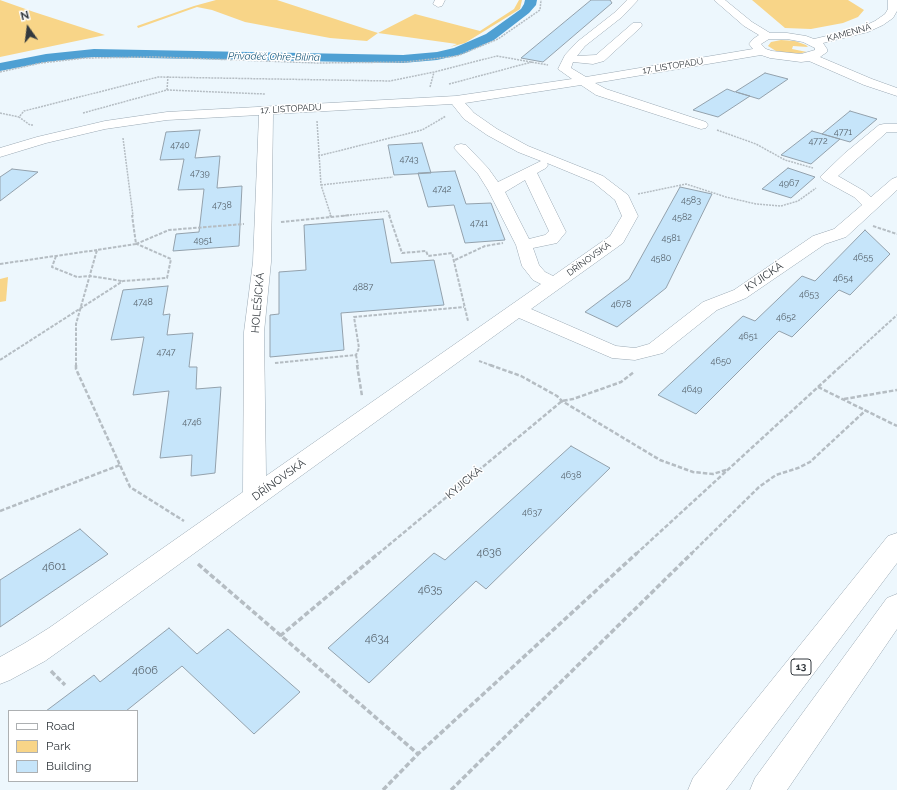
<!DOCTYPE html>
<html>
<head>
<meta charset="utf-8">
<style>
  body { margin:0 }
  #map { position:relative; width:897px; height:790px; overflow:hidden; background:#edf7fd; font-family:Raleway,sans-serif }
  canvas { display:block }
  .legend { position:absolute; left:8px; top:710px; width:130px; height:72px; box-sizing:border-box; background:#fff; border:1px solid #adb0b2; margin:0; padding:5px 7px; list-style:none; font-size:12px; color:#33393e }
  .legend li { display:flex; align-items:center; gap:8px; height:20px }
  .legend b { width:20px; border:1px solid #adb0b2 }
  .north { position:absolute; left:8px; top:8px; width:40px; height:40px; -webkit-text-stroke:3px #fff; paint-order:stroke; rotate:346deg; font-size:11px; font-weight:700; line-height:16px; text-align:center; color:#33393e }
  .north::after { content:''; display:block; margin:auto; width:14px; height:18px; background:#33393e; clip-path:polygon(50% 0,100% 100%,50% 72%,0 100%) }
</style>
</head>
<body>
<div id="map">
<canvas width="897" height="790"></canvas>
<ul class="legend">
<li><b style="height:5px;background:#fff"></b>Road</li>
<li><b style="height:11px;background:#f8d588"></b>Park</li>
<li><b style="height:11px;background:#c6e5fa"></b>Building</li>
</ul>
<div class="north">N</div>
</div>
<script>
const ctx = document.querySelector('canvas').getContext('2d');
ctx.lineJoin = 'round';
function fillPath(path, color) { ctx.fillStyle = color; ctx.fill(path, 'evenodd'); }
const shape = rows => new Path2D(rows.map(r => 'M' + r).join(''));
function strokePath(path, color, width, dash) { ctx.strokeStyle = color; ctx.lineWidth = width; ctx.lineCap = dash ? 'butt' : 'round'; ctx.setLineDash(dash || []); ctx.stroke(path); }
function drawText(font, color, halo, rows, align = 'center') {
  ctx.font = font + ' Raleway,sans-serif'; ctx.lineWidth = 3; ctx.setLineDash([]); ctx.textBaseline = 'middle'; ctx.strokeStyle = halo; ctx.fillStyle = color; for (const [text, x, y, turn = 0] of rows) {
    ctx.save(); ctx.translate(x, y); ctx.rotate((+turn || 0) * Math.PI / 180); ctx.textAlign = isNaN(turn) ? turn : align; if (halo) ctx.strokeText(text, 0, 0); ctx.fillText(text, 0, 0); ctx.restore();
  }
}
fillPath(shape([
  [0,0,34,12,105,35,0,57],
  [216,0,277,0,378,33,415,14,480,31,514,9,519,0,522,0,520,9,465,43,450,47,457,44,378,33,367,41,330,38,245,22,212,10,197,7,138,28,137,26,194,6],
  [752,0,848,0,864,10,858,17,843,23,811,29,785,28],
  [781,40,795,41,806,45,808,47,793,46,792,49,807,52,796,54,776,51,768,46,771,42],
  [8,277,6,301,0,302,0,279]
]), '#f8d588');
fillPath(shape([
  [525,0,537,0,536,5,529,13,494,40,463,54,437,60,403,63,94,57,46,62,0,71,0,63,46,54,94,49,403,55,437,52,454,48,486,34,521,9,524,4,525,0]
]), '#4fa0d3');
const building = shape([
  [591,0,610,0,612,3,543,62,521,58,591,0],
  [765,73,788,79,759,99,736,92,750,96,718,117,693,110,727,89,735,92,765,73],
  [850,111,877,119,850,142,822,134,850,111],
  [200,130,195,158,220,156,217,188,242,186,239,246,173,251,176,234,199,232,204,189,178,190,184,159,160,160,166,132,200,130],
  [812,131,840,139,811,164,781,155,812,131],
  [422,143,431,173,394,175,388,145,422,143],
  [788,168,815,177,791,198,762,189,788,168],
  [12,169,38,172,0,201,0,177,12,169],
  [455,171,466,204,491,203,505,240,465,243,454,205,428,207,418,173,455,171],
  [680,187,712,194,666,288,617,327,585,312,629,279,680,187],
  [383,219,391,263,434,260,444,305,341,313,344,350,270,357,270,315,279,314,279,272,306,270,304,225,383,219],
  [865,230,890,254,850,295,839,290,792,337,779,331,696,414,658,395,743,316,755,321,802,276,815,281,865,230],
  [168,286,163,315,170,314,167,335,193,333,189,367,197,367,196,389,221,387,215,473,191,476,192,455,160,458,169,391,133,395,144,337,111,340,123,290,168,286],
  [571,446,610,468,486,589,476,581,369,683,328,648,434,553,445,560,571,446],
  [80,529,108,554,0,627,0,580,80,529],
  [169,628,197,654,228,629,300,692,254,734,182,666,126,711,46,711,94,675,100,682,169,628]
]);
fillPath(building, '#c6e5fa');
strokePath(building, '#93a1ac', 1);
const minor = shape([
  [435,0,445,0,442,6,438,7,433,4,435,0],
  [627,0,638,0,622,17,585,46,577,56,596,55,633,23,641,23,642,25,641,27,604,61,593,64,573,62,571,68,586,77,753,49,749,44,753,39,759,35,744,26,714,0,725,0,752,22,770,33,787,33,806,36,814,39,860,28,875,21,885,14,888,9,888,0,897,0,897,11,893,18,883,25,868,32,823,43,827,49,827,52,820,57,872,79,897,88,897,96,864,85,809,61,801,62,770,58,761,55,595,83,606,89,706,122,708,125,706,128,701,129,596,95,581,85,465,103,474,113,497,129,528,146,603,176,628,195,638,216,623,243,531,309,616,346,635,348,649,344,703,302,734,290,813,236,834,229,862,205,854,197,823,180,820,177,845,153,879,125,884,124,897,124,897,132,887,132,838,176,864,191,871,197,892,179,897,177,897,190,846,237,825,244,746,298,717,310,663,353,635,360,612,358,519,318,69,644,45,661,10,680,0,684,0,657,25,643,49,628,243,492,244,332,253,262,259,115,167,120,105,129,46,143,0,157,0,148,37,137,105,121,167,112,456,96,572,79,558,69,565,55,577,42,614,13,627,0],
  [769,39,787,39,803,42,815,48,815,50,801,54,772,51,766,49,761,44,769,39],
  [452,104,464,119,487,135,518,152,541,161,498,182,488,168,466,145,461,144,456,145,454,148,478,174,488,190,516,245,522,266,533,280,541,284,266,476,264,332,271,262,273,114,452,104],
  [547,163,593,182,615,200,622,216,610,236,553,276,545,272,539,265,533,248,557,243,566,232,537,173,546,168,548,165,547,163],
  [525,180,549,231,545,235,529,239,505,192,525,180]
]);
const highway = shape([
  [897,533,897,563,726,790,688,790,693,778,888,536,897,533],
  [897,594,897,629,787,790,750,790,755,778,887,598,897,594]
]);
strokePath(minor, '#9ba9b4', 1);
strokePath(highway, '#9ba9b4', 1);
strokePath(shape([
  [0,72,41,63,85,58,156,57,318,63,406,62,457,56,498,39,540,10,541,0],
  [449,84,532,62],
  [430,87,434,72],
  [167,90,168,76],
  [0,113,19,117],
  [83,113,167,90,265,94],
  [317,121,321,185,331,216],
  [33,125,30,125,19,117,24,111,158,77,390,81,434,72,497,56,548,65],
  [717,130,756,144,785,160,813,168],
  [123,138,133,216],
  [318,156,422,130,446,116],
  [321,185,393,177],
  [638,194,686,184,726,197,756,204,781,206,798,201,816,188],
  [341,216,388,211,390,216]
]), '#b5bdc3', 1.5, [2, 1]);
strokePath(shape([
  [330,215,331,217],
  [389,215,402,253,426,251,428,256,452,253,468,321],
  [281,222,351,215],
  [873,226,897,234],
  [136,244,169,230,244,224],
  [56,256,52,267,77,277,90,276,122,281],
  [455,260,485,246,503,243],
  [0,264,97,250],
  [356,355,358,366],
  [0,360,123,281,167,278,171,259,137,244],
  [479,361,493,366],
  [275,363,356,355,359,348,354,317,464,307],
  [76,366,76,324,97,250,136,244,132,215],
  [841,366,897,315]
]), '#b5bdc3', 2, [3.5, 1.5]);
strokePath(shape([
  [76,365,76,369,130,487,184,521],
  [357,365,362,396],
  [490,365,521,376,557,396,562,401,660,460,693,472,713,474,729,469],
  [818,387,897,426],
  [844,399,897,390],
  [0,511,120,465],
  [378,554,562,401,573,399,621,382,634,372],
  [636,554,842,365],
  [691,554,759,487,776,475,798,468,810,462,866,410]
]), '#b5bdc3', 2.5, [4.5, 2]);
strokePath(shape([
  [198,564,418,754],
  [280,636,379,553],
  [51,671,65,685],
  [383,790,418,754,637,553],
  [451,790,692,553]
]), '#b5bdc3', 3.5, [5.5, 2.5]);
fillPath(minor, '#fff');
fillPath(highway, '#fff');
drawText('9px', '#33393e', '#fff', [
  ["KAMENNÁ",849,33,-16],
  ["17. LISTOPADU",673,66,-9],
  ["17. LISTOPADU",291,109,-3],
  ["DŘÍNOVSKÁ",589,259,-36]
]);
drawText('9px', '#58646d', null, [
  ["4771",843,132],
  ["4772",818,141],
  ["4740",180,145],
  ["4743",409,159],
  ["4739",200,173],
  ["4967",789,183],
  ["4742",442,189],
  ["4583",691,200],
  ["4738",222,205],
  ["4582",682,217],
  ["4741",479,223],
  ["4581",671,238],
  ["4951",203,240],
  ["4655",863,257],
  ["4580",661,258],
  ["4654",843,278],
  ["4887",363,287],
  ["4653",809,294],
  ["4748",143,302],
  ["4678",621,304],
  ["4652",786,317],
  ["4651",748,336],
  ["4747",166,352],
  ["4650",721,361],
  ["4649",692,389],
  ["4746",192,422],
  ["4638",571,475],
  ["4637",532,512]
]);
drawText('italic 10px', '#175577', '#fff', [
  ["Přivaděč Ohře-Bílina",274,57,1]
]);
for (const [x, y, w] of [
  [801,667,20]
]) { const box = new Path2D(); box.roundRect(x - w / 2, y - 8, w, 16, 3); ctx.fillStyle = '#fff'; ctx.fill(box); strokePath(box, '#33393e', 1); }
drawText('bold 10px', '#33393e', null, [
  ["13",801,667]
]);
drawText('11px', '#33393e', '#fff', [
  ["KYJICKÁ",764,277,-34],
  ["HOLEŠICKÁ",258,303,-85],
  ["DŘÍNOVSKÁ",279,480,-36],
  ["KYJICKÁ",464,483,-40]
]);
drawText('11px', '#58646d', null, [
  ["4636",489,553],
  ["4601",54,567],
  ["4635",430,590],
  ["4634",377,639],
  ["4606",145,671]
]);
</script>
</body>
</html>
